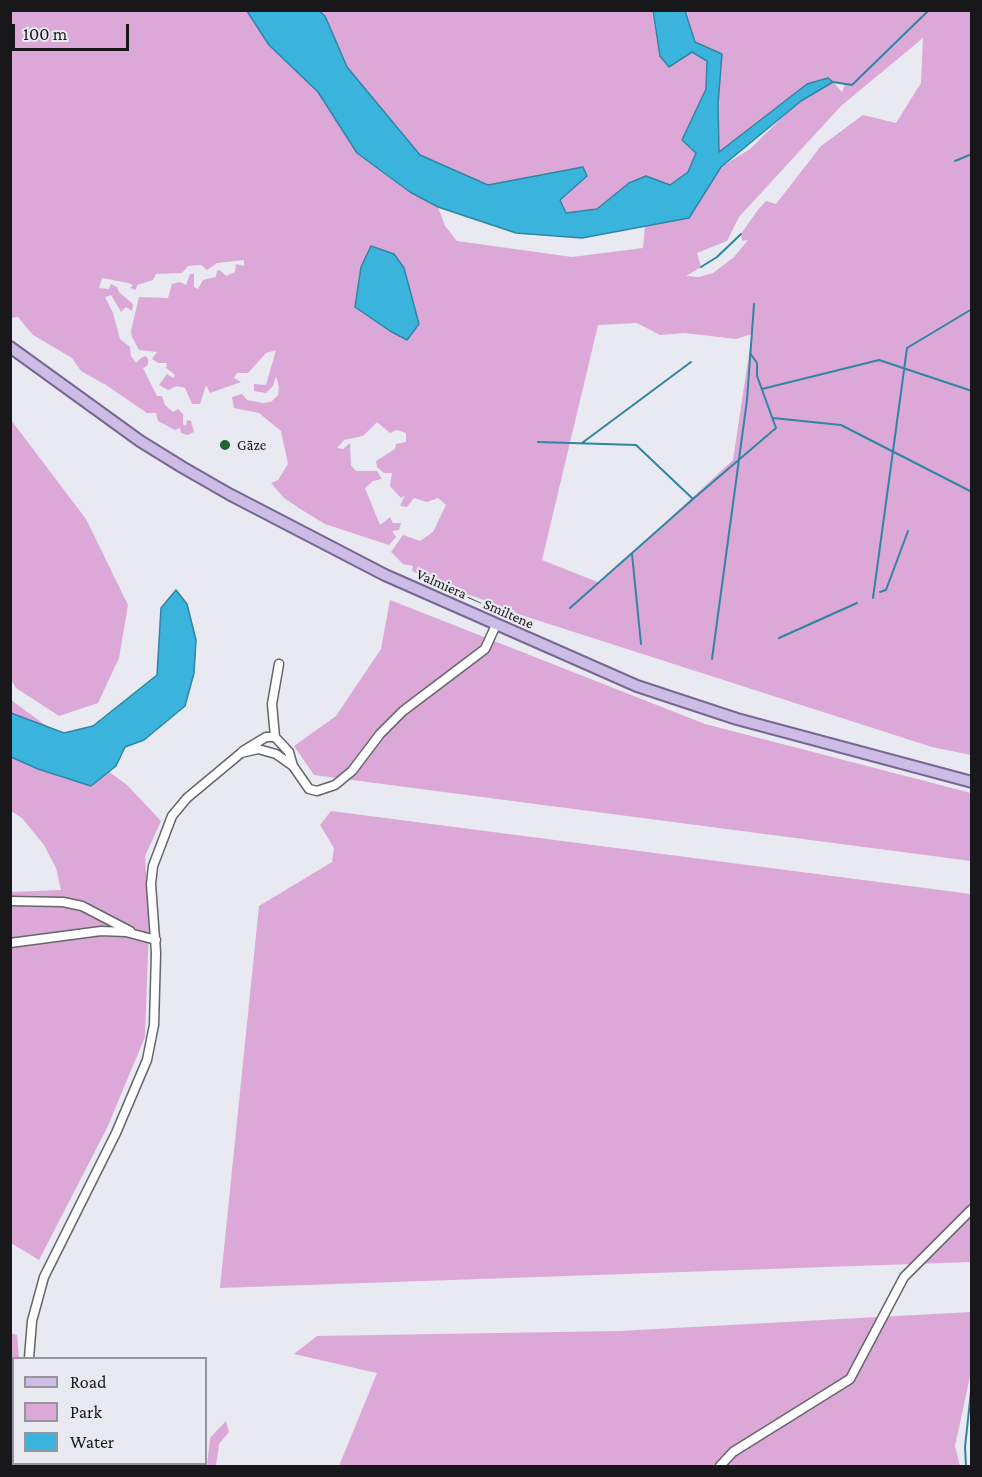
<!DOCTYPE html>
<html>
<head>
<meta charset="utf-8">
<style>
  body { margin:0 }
  #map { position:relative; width:982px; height:1477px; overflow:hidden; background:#e8e9f1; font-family:"Crimson Pro",serif }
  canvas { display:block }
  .frame { position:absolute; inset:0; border:12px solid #18181b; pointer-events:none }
  .legend { position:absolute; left:12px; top:1357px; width:195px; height:108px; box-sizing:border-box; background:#e8e9f1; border:2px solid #95959b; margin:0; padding:8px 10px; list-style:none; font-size:18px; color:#18181b }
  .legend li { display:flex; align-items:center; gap:12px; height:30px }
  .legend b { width:30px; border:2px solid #95959b }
  .scale { position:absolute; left:12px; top:24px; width:117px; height:27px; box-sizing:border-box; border:3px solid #18181b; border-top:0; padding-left:8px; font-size:18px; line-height:21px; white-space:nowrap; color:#18181b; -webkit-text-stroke:4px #e8e9f1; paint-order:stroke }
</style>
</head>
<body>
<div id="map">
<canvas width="982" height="1477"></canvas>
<div class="frame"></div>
<ul class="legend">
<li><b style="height:8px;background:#cdbce5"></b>Road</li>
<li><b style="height:16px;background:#dca8d8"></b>Park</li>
<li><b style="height:16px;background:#3ab4dd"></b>Water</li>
</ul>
<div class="scale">100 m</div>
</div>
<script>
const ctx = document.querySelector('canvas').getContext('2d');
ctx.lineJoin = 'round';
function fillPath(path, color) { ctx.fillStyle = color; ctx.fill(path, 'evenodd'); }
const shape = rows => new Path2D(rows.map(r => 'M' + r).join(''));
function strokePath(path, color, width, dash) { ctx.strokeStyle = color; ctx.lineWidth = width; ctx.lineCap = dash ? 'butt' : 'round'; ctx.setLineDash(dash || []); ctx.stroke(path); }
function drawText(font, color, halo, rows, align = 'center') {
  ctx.font = font + ' "Crimson Pro",serif'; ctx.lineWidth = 4.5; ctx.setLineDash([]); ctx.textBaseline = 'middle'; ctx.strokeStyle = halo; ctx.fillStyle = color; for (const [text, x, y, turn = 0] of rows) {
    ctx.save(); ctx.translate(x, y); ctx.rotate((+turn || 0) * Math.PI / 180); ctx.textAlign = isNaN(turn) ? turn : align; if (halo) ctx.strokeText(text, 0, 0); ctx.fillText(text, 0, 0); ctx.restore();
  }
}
fillPath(shape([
  [10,11,247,11,269,45,318,92,357,153,410,192,438,207,445,226,457,241,572,257,643,248,645,226,689,218,721,167,750,149,799,101,833,82,842,92,845,84,833,82,828,78,775,108,719,153,718,104,722,54,695,42,685,11,971,11,971,755,932,747,518,614,476,597,465,594,454,598,441,584,412,571,413,566,403,564,391,552,403,535,420,541,433,532,446,505,438,498,427,502,414,498,407,507,400,506,405,495,401,498,390,486,392,473,384,473,377,467,376,461,395,449,396,444,406,442,406,433,397,430,390,433,377,422,363,436,344,440,337,448,343,449,350,443,351,465,356,471,377,471,382,479,373,481,365,488,380,525,390,517,393,523,401,523,399,530,392,531,396,537,389,545,325,524,302,510,284,498,271,483,278,480,288,464,281,431,259,413,234,408,232,397,242,394,247,400,263,403,271,402,278,395,279,387,276,376,273,386,266,393,254,391,254,384,266,385,276,350,266,353,248,373,237,373,234,378,241,382,210,393,206,385,200,404,192,404,185,388,177,386,168,390,159,385,167,374,173,378,175,375,166,368,167,363,158,363,152,359,157,352,139,350,132,337,131,331,139,297,168,298,172,284,180,282,186,285,190,274,194,274,194,287,198,289,203,280,216,277,217,271,220,270,226,276,235,272,236,264,244,266,244,260,217,263,207,270,201,265,188,266,182,273,156,274,153,280,137,285,136,290,130,288,133,285,128,283,102,278,99,288,109,289,111,284,117,287,119,292,133,304,132,311,126,307,121,312,111,295,105,297,113,313,120,339,130,347,131,356,136,363,141,358,146,356,148,359,148,365,143,368,157,396,162,396,165,405,173,412,178,409,183,414,183,424,186,426,187,420,191,421,194,432,187,435,181,433,180,428,175,430,158,421,156,413,147,413,106,385,81,371,72,358,33,335,18,317,11,318],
  [923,38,921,83,896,123,863,115,821,146,776,204,766,201,757,211,741,234,742,241,748,240,734,257,713,273,699,277,686,276,701,267,697,253,727,241,739,217,841,106],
  [637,323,660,335,684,333,736,339,752,334,733,460,600,583,542,560,598,325],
  [319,11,652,11,660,56,670,67,692,52,708,61,706,89,682,140,696,152,688,172,670,185,629,183,597,209,566,213,559,200,587,176,583,167,488,185,419,155,347,67,325,16],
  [11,420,86,519,128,605,119,658,98,703,59,716,16,688,11,680],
  [390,600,705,724,971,793,971,861,314,775,294,746,336,716,381,649],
  [11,700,127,785,161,821,145,856,149,926,145,1037,107,1128,39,1260,11,1243,11,892,61,890,56,868,44,845,22,818,11,811],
  [331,811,971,894,971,1262,220,1288,259,906,332,862,334,848,320,825],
  [971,1312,971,1372,955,1446,960,1466,339,1466,377,1373,294,1354,317,1336,619,1331],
  [11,1333,17,1335,19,1358,14,1358,14,1422,11,1427],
  [226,1421,229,1432,219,1444,216,1466,207,1466,210,1438]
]), '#dca8d8');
const water = shape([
  [247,11,319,11,325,16,347,67,420,155,488,185,583,167,587,176,560,200,566,213,597,209,629,183,646,176,670,185,688,172,696,153,682,140,706,89,707,61,692,52,669,67,660,56,653,11,685,11,695,42,722,54,718,104,719,152,807,84,828,78,833,82,801,101,721,167,689,218,582,238,516,233,438,207,410,192,357,153,318,92,269,45,247,11],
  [371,246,394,254,404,268,419,324,407,340,390,331,355,307,361,267,371,246],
  [176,590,187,604,196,640,194,673,185,706,144,740,125,747,116,766,91,786,38,769,11,757,11,713,64,733,93,726,157,675,161,608,176,590]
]);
fillPath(water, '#3ab4dd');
strokePath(water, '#3085a3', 1.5);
strokePath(shape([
  [833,82,852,85,929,10],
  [955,161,972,154],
  [701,267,717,257,741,234],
  [762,389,879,360,972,391],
  [773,418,841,425,972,492],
  [538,442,636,445,693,499,776,428,757,376,757,363,750,353],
  [582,443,691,362],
  [632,554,641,644],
  [880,592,886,590,908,531],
  [873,598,907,348,972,309],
  [570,608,693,499],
  [779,638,857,603],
  [712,659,747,400,754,304],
  [966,1466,965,1447,972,1382]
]), '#3085a3', 2);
const minor = shape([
  [275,737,272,704,279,664],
  [243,751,266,737,275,737,289,752,293,766],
  [10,901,63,902,82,906,130,931],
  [10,943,101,931,126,932,156,940],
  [29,1358,32,1321,44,1277,116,1133,147,1060,154,1025,156,953,151,884,153,866,172,816,187,798,241,753,258,749,276,754,293,766,309,789,317,791,335,785,352,771,380,734,403,711,485,649,496,625],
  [10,1413,14,1411],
  [25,1466,25,1464],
  [200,1466,200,1464],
  [720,1466,733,1452,850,1379,904,1277,972,1209]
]);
const major = shape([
  [10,347,140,441,182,467,229,494,385,575,637,686,737,719,972,782]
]);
strokePath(minor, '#65666c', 11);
strokePath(major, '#786693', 14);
strokePath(minor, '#fff', 8);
strokePath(major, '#cdbce5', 10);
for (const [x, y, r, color] of [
  [225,445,6,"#226530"]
]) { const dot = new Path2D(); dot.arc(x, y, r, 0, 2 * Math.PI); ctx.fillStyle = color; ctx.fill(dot); strokePath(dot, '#e8e9f1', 2); }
drawText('15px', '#18181b', '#e8e9f1', [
  ["Gāze",237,445]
], 'left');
drawText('15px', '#18181b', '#e8e9f1', [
  ["Valmiera — Smiltene",475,599,24]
]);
</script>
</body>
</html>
